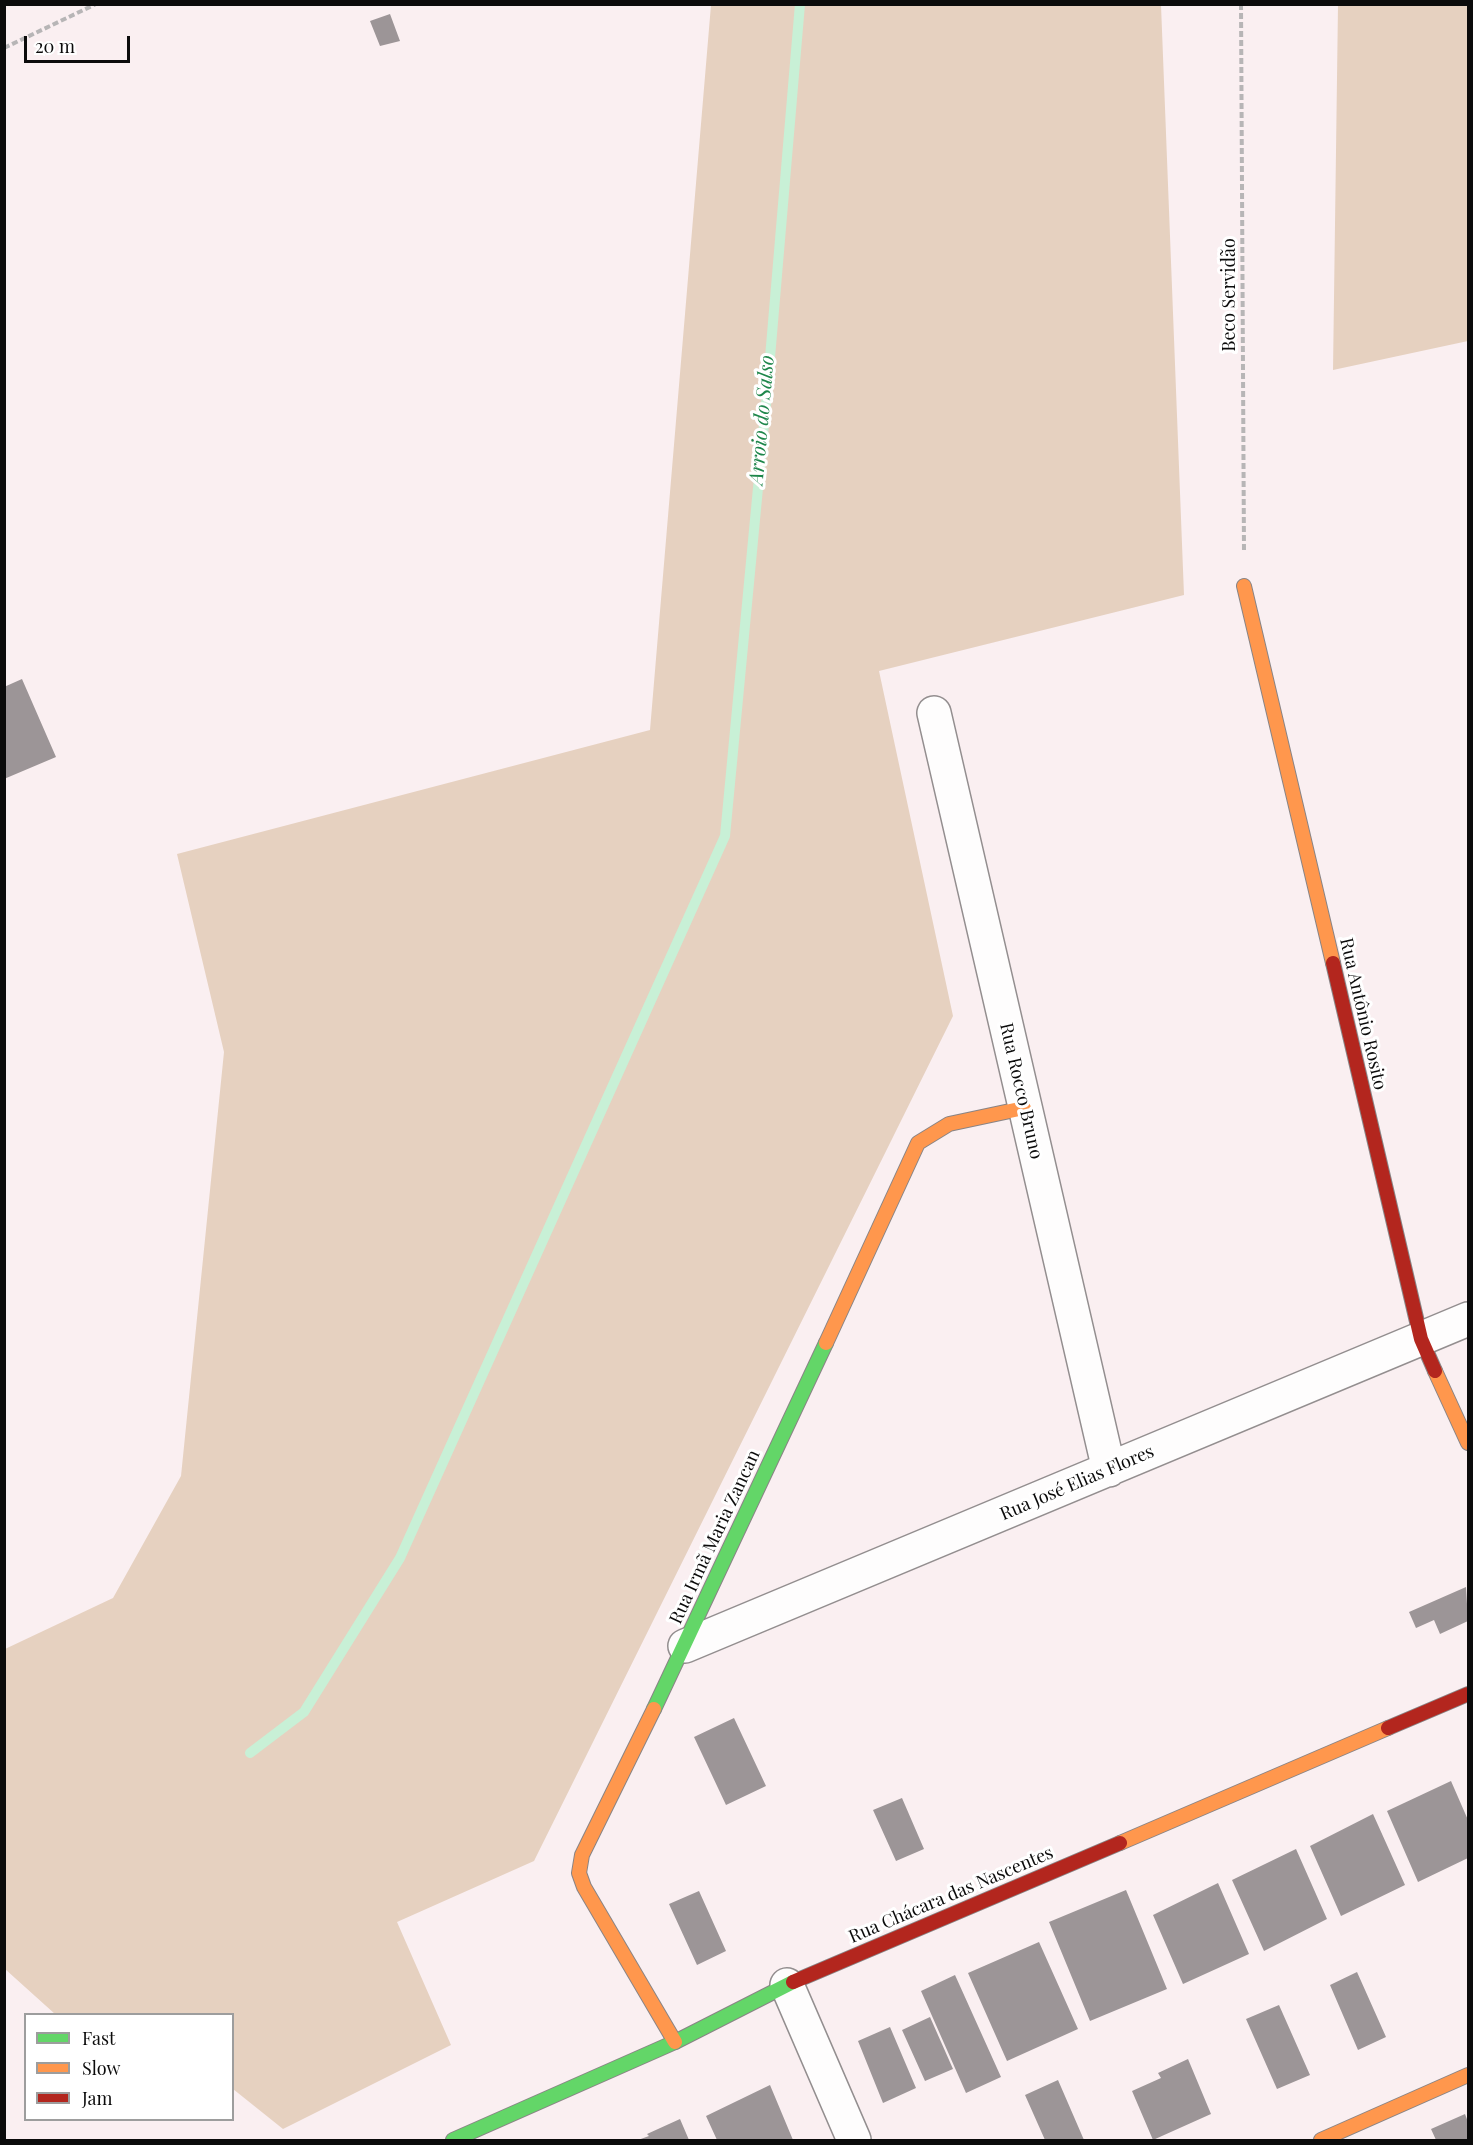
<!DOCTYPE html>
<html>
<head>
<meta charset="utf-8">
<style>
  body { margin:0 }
  #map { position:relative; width:1473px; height:2145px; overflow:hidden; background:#faeff1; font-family:"Playfair Display",serif }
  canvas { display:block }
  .frame { position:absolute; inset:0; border:6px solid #0b0b0b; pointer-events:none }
  .legend { position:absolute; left:24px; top:2013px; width:210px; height:108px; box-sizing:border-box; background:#fff; border:2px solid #9d9d9d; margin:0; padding:8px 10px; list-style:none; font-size:18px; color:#0b0b0b }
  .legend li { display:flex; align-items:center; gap:12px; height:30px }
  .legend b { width:30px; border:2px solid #9d9d9d }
  .scale { position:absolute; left:24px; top:36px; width:106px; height:27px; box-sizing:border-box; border:3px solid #0b0b0b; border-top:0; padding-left:8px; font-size:18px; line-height:21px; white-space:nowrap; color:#0b0b0b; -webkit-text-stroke:4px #fff; paint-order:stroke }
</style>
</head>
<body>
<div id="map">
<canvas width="1473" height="2145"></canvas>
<div class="frame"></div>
<ul class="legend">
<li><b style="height:8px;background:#63d668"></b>Fast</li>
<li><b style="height:8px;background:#ff974d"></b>Slow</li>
<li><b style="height:8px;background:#b3261e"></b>Jam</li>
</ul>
<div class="scale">20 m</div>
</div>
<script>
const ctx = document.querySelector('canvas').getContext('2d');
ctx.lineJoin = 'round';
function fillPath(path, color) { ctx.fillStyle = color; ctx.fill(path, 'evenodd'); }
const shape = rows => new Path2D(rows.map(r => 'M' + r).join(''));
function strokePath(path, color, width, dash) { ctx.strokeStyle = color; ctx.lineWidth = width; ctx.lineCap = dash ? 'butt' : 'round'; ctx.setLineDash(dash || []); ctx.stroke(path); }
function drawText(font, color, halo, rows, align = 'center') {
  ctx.font = font + ' "Playfair Display",serif'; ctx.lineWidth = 6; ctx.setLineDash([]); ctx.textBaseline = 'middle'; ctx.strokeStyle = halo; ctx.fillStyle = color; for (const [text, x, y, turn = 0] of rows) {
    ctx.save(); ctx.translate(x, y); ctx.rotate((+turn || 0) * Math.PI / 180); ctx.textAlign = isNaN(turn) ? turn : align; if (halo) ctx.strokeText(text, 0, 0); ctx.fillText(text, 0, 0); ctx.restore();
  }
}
fillPath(shape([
  [711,5,1161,5,1184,595,879,671,953,1016,534,1861,397,1922,451,2045,283,2129,233,2089,232,2014,55,2014,5,1969,5,1649,113,1598,181,1476,224,1052,177,854,650,730],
  [1338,5,1468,5,1468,341,1333,370]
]), '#e6d1c0');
strokePath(shape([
  [250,1753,304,1712,400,1558,725,836,767,393,800,4]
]), '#c8f0d6', 10);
fillPath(shape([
  [390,14,400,41,380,46,370,21],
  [22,679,56,757,4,779,4,687],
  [1466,1587,1468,1621,1440,1634,1434,1620,1416,1628,1409,1612],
  [734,1718,766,1786,726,1805,694,1737],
  [1451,1781,1468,1820,1468,1858,1418,1882,1387,1811],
  [902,1798,924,1849,896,1861,873,1810],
  [1373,1814,1405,1885,1341,1916,1310,1846],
  [1296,1849,1327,1919,1264,1951,1232,1880],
  [1218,1883,1249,1954,1183,1984,1153,1915],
  [1126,1890,1167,1989,1090,2021,1049,1922],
  [699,1891,726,1951,697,1965,669,1904],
  [1039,1942,1078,2029,1007,2061,968,1973],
  [1357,1972,1386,2037,1358,2050,1330,1985],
  [955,1975,1001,2077,966,2093,921,1991],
  [1279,2005,1310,2075,1277,2089,1246,2019],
  [930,2017,953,2069,925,2081,902,2030],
  [890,2027,916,2088,883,2103,858,2041],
  [1188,2059,1211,2114,1153,2140,1132,2091,1161,2078,1158,2073],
  [1058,2080,1084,2140,1045,2140,1025,2095],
  [770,2085,793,2140,717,2140,706,2116],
  [1465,2114,1468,2122,1468,2140,1436,2140,1431,2129],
  [680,2119,689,2140,638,2140,649,2136,647,2134]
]), '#9c9597');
const street = shape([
  [934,713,1109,1470],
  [685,1646,1468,1319],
  [787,1985,854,2140]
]);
const fast = shape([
  [654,1709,826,1343],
  [453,2140,675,2042,793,1982]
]);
const slow = shape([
  [1244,586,1333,963],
  [826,1343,918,1143,949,1124,1024,1108],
  [1435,1371,1468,1443],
  [654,1709,582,1855,579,1873,584,1887,675,2042],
  [1120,1843,1388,1728],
  [1321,2140,1468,2075]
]);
const jam = shape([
  [1333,963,1421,1339,1435,1371],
  [1388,1728,1468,1694],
  [793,1982,1120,1843]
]);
strokePath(street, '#938e8f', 36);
strokePath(fast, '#898485', 16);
strokePath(slow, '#898485', 16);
strokePath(jam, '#898485', 16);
strokePath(shape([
  [1241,4,1244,553],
  [4,48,96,4]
]), '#b7b5b6', 4, [6, 3]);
strokePath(street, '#fefdfd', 33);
strokePath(fast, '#63d668', 14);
strokePath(slow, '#ff974d', 14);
strokePath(jam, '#b3261e', 14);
drawText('18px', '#0b0b0b', '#fff', [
  ["Beco Servidão",1229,295,-90],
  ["Rua Antônio Rosito",1363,1014,77],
  ["Rua Rocco Bruno",1021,1091,77],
  ["Rua José Elias Flores",1077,1483,-23],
  ["Rua Irmã Maria Zancan",715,1537,-65],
  ["Rua Chácara das Nascentes",951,1895,-23]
]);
drawText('italic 20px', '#1d864a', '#fff', [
  ["Arroio do Salso",762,420,-85]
]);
</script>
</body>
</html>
